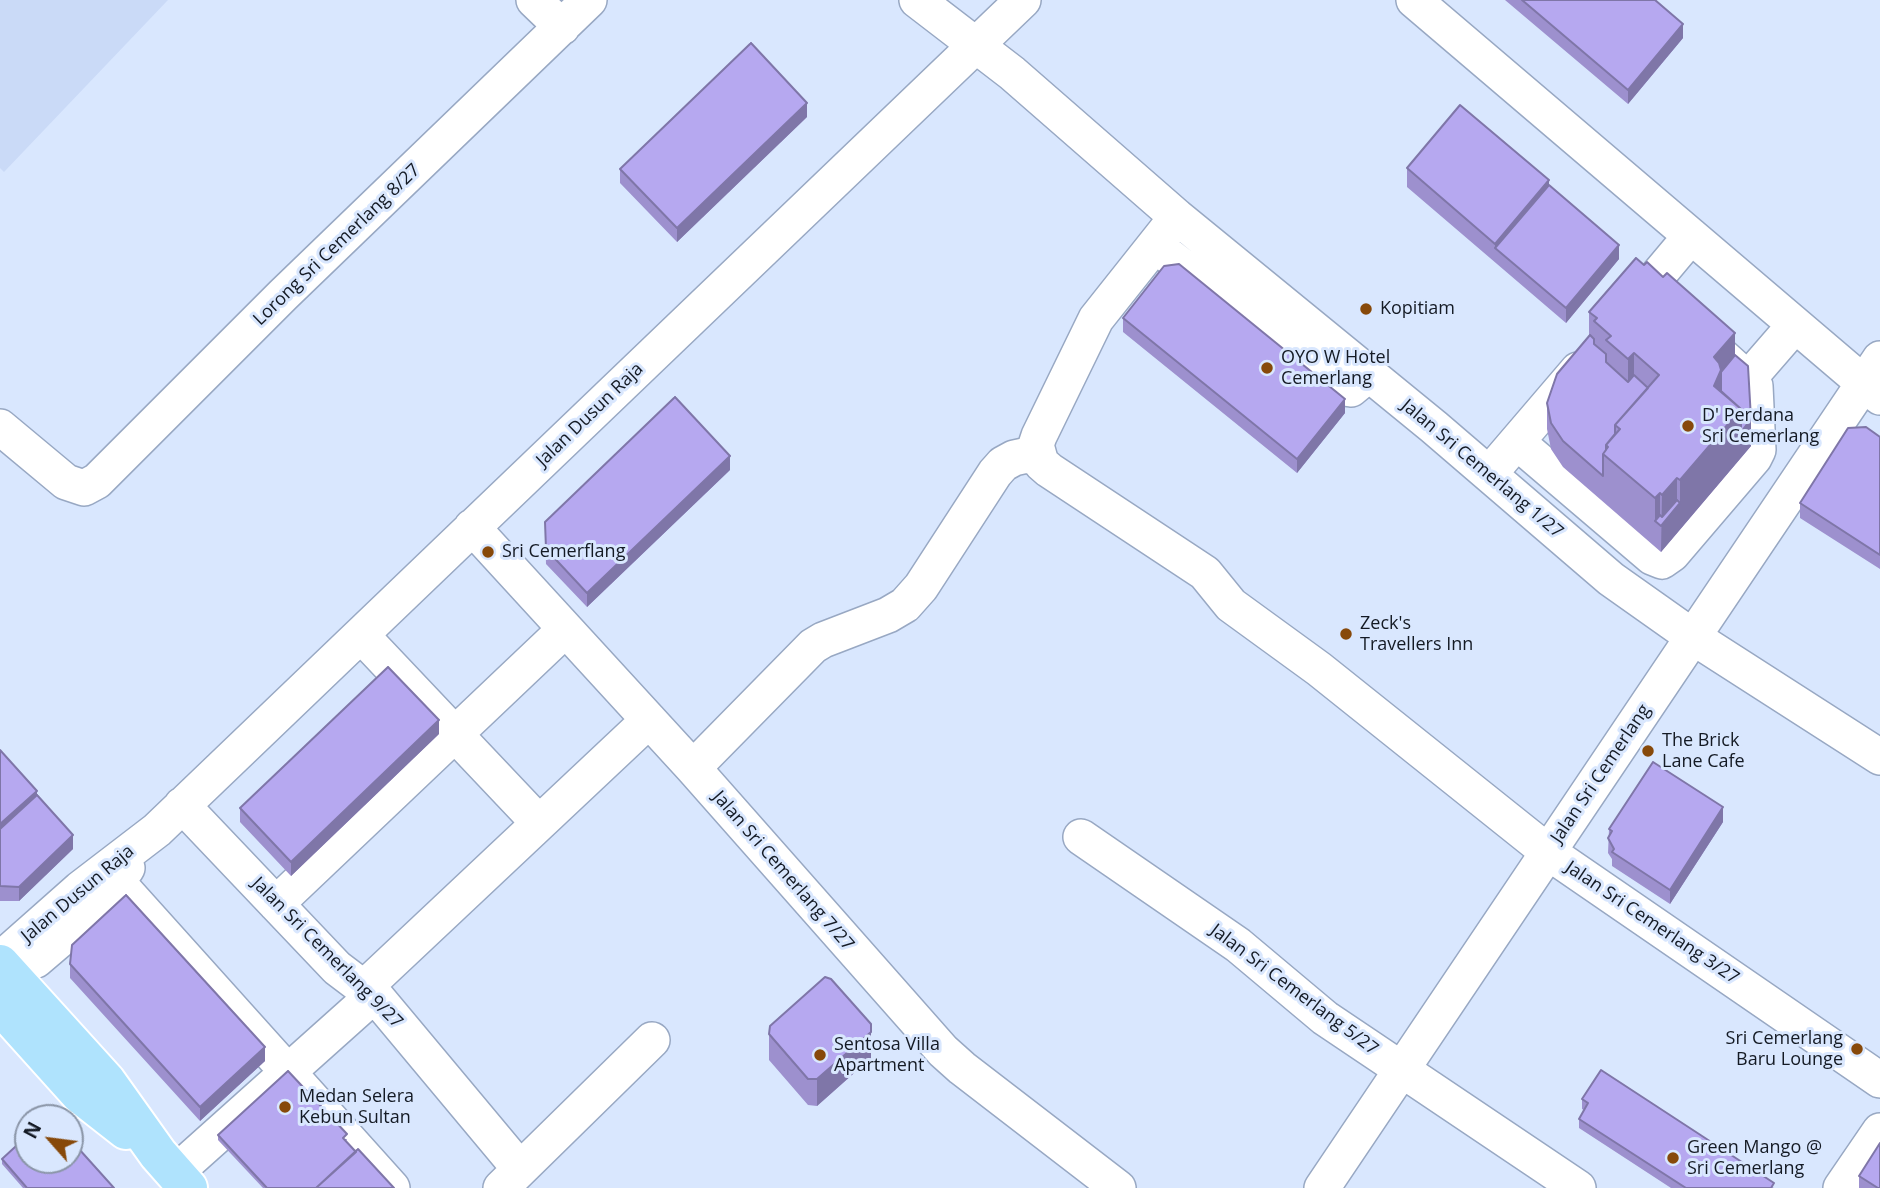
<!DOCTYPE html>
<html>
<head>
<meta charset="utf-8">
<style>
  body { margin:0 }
  #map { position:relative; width:1880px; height:1188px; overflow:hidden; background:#d9e7fe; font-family:"Open Sans",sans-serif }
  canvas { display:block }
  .north { position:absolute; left:14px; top:1104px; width:70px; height:70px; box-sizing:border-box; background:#d9e7fe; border:2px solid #8a95a7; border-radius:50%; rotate:298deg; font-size:19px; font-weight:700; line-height:28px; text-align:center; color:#141a24 }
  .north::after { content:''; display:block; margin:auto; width:24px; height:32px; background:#87490a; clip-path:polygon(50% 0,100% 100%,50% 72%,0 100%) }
</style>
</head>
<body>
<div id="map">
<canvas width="1880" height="1188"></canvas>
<div class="north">N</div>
</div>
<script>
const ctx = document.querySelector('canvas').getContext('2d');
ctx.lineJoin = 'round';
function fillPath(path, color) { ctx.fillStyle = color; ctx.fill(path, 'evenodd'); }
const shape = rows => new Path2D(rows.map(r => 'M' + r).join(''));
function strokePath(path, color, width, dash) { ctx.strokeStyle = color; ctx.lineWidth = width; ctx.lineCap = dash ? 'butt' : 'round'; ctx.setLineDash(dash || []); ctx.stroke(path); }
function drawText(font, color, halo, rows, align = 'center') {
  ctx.font = font + ' "Open Sans",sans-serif'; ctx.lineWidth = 6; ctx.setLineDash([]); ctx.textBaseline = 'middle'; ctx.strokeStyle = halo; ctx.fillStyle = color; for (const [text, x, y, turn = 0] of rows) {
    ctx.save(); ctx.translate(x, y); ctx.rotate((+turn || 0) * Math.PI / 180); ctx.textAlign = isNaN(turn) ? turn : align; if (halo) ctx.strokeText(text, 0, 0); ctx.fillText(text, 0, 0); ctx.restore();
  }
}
fillPath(shape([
  [0,0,168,0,4,172,0,168]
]), '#cadaf7');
const minor = shape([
  [534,0,562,27],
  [917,0,1012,73,1177,217,1434,427,1611,579,1693,637,1880,757],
  [1414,0,1880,397],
  [1177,217,1096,319,1039,436,1036,445,1041,463,1049,470,1205,573,1231,605,1319,669,1548,852,1880,1080],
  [1155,245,1336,387,1351,389,1369,374],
  [1628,311,1691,236],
  [1749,378,1795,325],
  [0,427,66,482,84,488,97,481,283,295,589,0],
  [1517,442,1652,557,1662,561,1672,554,1754,458,1758,450,1755,386,1712,347],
  [1501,460,1578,370],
  [472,527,693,768,943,1051,962,1068,1118,1188],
  [361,635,539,823],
  [693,768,813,646,823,640,888,615,905,605,921,587,995,473,1003,464,1014,458,1037,453],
  [182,805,337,968,378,999,520,1169],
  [1081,837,1238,945,1325,1018,1578,1188],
  [117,882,392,1188],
  [276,904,553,641],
  [0,960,80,889,157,830,1023,0],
  [36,960,97,908,127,868],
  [364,988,649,720],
  [175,1173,374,995],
  [501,1188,652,1040],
  [1322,1188,1880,359],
  [1841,1188,1880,1131]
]);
const major = shape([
  [0,964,106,1081,158,1154,188,1188],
  [0,1005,80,1094,126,1130]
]);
strokePath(minor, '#98a8c3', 38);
strokePath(major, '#fff', 42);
strokePath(minor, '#fff', 35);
strokePath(major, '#afe3fd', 38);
fillPath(shape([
  [1505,0,1655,0,1683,38,1628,104],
  [807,117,677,242,620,183,620,169],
  [1407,168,1549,185,1619,259,1566,323,1407,187],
  [1589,312,1735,355,1751,446,1661,552,1563,467,1551,449,1547,429,1547,403,1589,335],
  [1123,318,1345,413,1297,473,1123,332],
  [1880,437,1880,569,1800,518,1800,503],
  [730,470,587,607,546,564,545,522],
  [439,734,291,876,240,822,240,808],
  [0,750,37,795,73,849,19,901,0,901],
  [1723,822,1670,904,1612,866,1612,859,1608,853,1609,829],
  [70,964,265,1061,200,1121,70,978],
  [871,1024,871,1058,817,1106,808,1105,769,1060,769,1034],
  [1582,1099,1774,1188,1671,1188,1579,1128,1579,1119,1584,1110,1582,1109],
  [218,1135,347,1139,346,1141,356,1152,394,1188,263,1188,218,1140],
  [2,1159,114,1188,23,1188,2,1164],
  [1859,1176,1880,1188,1859,1188]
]), '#9d90ce');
fillPath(shape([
  [1683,24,1683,38,1628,104,1628,90],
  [807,103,807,117,677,242,677,228],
  [1549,180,1549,199,1495,248,1495,244],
  [1619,245,1619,259,1566,323,1566,308],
  [1735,333,1735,382,1714,408,1714,357],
  [1634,353,1634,402,1628,408,1628,359],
  [1345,399,1345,413,1297,473,1297,459],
  [1741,409,1751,419,1751,446,1661,552,1662,495,1677,478,1677,506,1680,503,1680,480],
  [730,456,730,470,587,607,587,593],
  [1660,493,1660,525,1655,521,1655,498],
  [439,720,439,734,291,876,291,862],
  [37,791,37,809,0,843,0,824],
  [1723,807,1723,822,1670,904,1670,890],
  [73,835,73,849,19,901,19,887],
  [871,1032,871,1058,817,1106,817,1079],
  [265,1047,265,1061,200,1121,200,1107]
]), '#7f76a8');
const building = shape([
  [1522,0,1655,0,1683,24,1628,90,1522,0],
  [751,43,807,103,677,228,620,169,751,43],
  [1460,105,1549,180,1495,244,1407,168,1460,105],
  [1549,185,1619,245,1566,308,1495,248,1549,185],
  [1636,258,1644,265,1647,262,1663,277,1667,273,1735,333,1714,357,1719,363,1721,370,1714,386,1741,409,1680,480,1677,478,1662,495,1660,493,1655,498,1603,454,1608,447,1606,445,1620,429,1615,425,1659,375,1634,353,1628,359,1606,340,1611,336,1594,321,1597,318,1589,312,1636,258],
  [1179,264,1345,399,1297,459,1123,318,1164,266,1179,264],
  [1590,335,1594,339,1594,344,1606,354,1606,362,1628,382,1634,375,1648,388,1615,425,1615,434,1606,445,1606,450,1603,454,1603,476,1563,441,1551,423,1547,403,1557,374,1590,335],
  [1735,355,1748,366,1751,419,1741,432,1741,409,1721,391,1721,372,1735,355],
  [675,397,730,456,587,593,546,549,545,522,675,397],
  [1866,427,1880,437,1880,555,1800,503,1848,428,1866,427],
  [1677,500,1680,503,1661,526,1655,521,1660,515,1662,517,1677,500],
  [388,667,439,720,291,862,240,808,388,667],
  [0,750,37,791,0,824,0,750],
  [1653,762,1723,807,1670,890,1612,852,1614,849,1608,838,1612,831,1609,829,1653,762],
  [37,795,73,835,19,887,0,886,0,829,37,795],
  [126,895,265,1047,200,1107,70,964,72,945,126,895],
  [825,977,831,979,871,1024,871,1032,817,1079,808,1079,769,1034,770,1026,825,977],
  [1601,1070,1774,1183,1771,1188,1686,1188,1579,1119,1588,1103,1582,1099,1601,1070],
  [288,1071,347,1134,343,1138,356,1152,316,1188,267,1188,218,1135,288,1071],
  [28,1135,28,1160,70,1160,70,1139,114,1188,27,1188,2,1159,28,1135],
  [1880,1143,1880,1188,1878,1188,1859,1176,1880,1143],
  [358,1149,394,1188,316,1188,358,1149]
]);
fillPath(building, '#b6a8f0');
strokePath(building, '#7f76a8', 2);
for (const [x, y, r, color] of [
  [1366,309,7,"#87490a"],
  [1267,368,7,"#87490a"],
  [1688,426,7,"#87490a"],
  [488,552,7,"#87490a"],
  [1346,634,7,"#87490a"],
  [1648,751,7,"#87490a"],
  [1857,1049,7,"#87490a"],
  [820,1055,7,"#87490a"],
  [285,1107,7,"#87490a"],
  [1673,1158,7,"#87490a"]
]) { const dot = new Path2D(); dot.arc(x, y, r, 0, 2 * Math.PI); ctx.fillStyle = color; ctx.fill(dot); strokePath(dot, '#d9e7fe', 2.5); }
drawText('18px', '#141a24', '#d9e7fe', [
  ["Lorong Sri Cemerlang 8/27",337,245,-44],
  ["Jalan Dusun Raja",590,415,-44],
  ["Jalan Sri Cemerlang 1/27",1482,469,40],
  ["Jalan Sri Cemerlang",1601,774,-56],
  ["Jalan Sri Cemerlang 7/27",783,871,49],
  ["Jalan Dusun Raja",78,894,-40],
  ["Jalan Sri Cemerlang 3/27",1652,923,34],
  ["Jalan Sri Cemerlang 9/27",327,953,45],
  ["Jalan Sri Cemerlang 5/27",1294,990,37]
]);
drawText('18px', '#141a24', '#d9e7fe', [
  ["Kopitiam",1380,309],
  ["OYO W Hotel",1281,358],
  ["Cemerlang",1281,379],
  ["D' Perdana",1702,416],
  ["Sri Cemerlang",1702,437],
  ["Sri Cemerflang",502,552],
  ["Zeck's",1360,624],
  ["Travellers Inn",1360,645],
  ["The Brick",1662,741],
  ["Lane Cafe",1662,762],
  ["Sri Cemerlang",1843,1039,"right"],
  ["Baru Lounge",1843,1060,"right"],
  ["Sentosa Villa",834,1045],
  ["Apartment",834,1066],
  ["Medan Selera",299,1097],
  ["Kebun Sultan",299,1118],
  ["Green Mango @",1687,1148],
  ["Sri Cemerlang",1687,1169]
], 'left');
</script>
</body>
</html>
